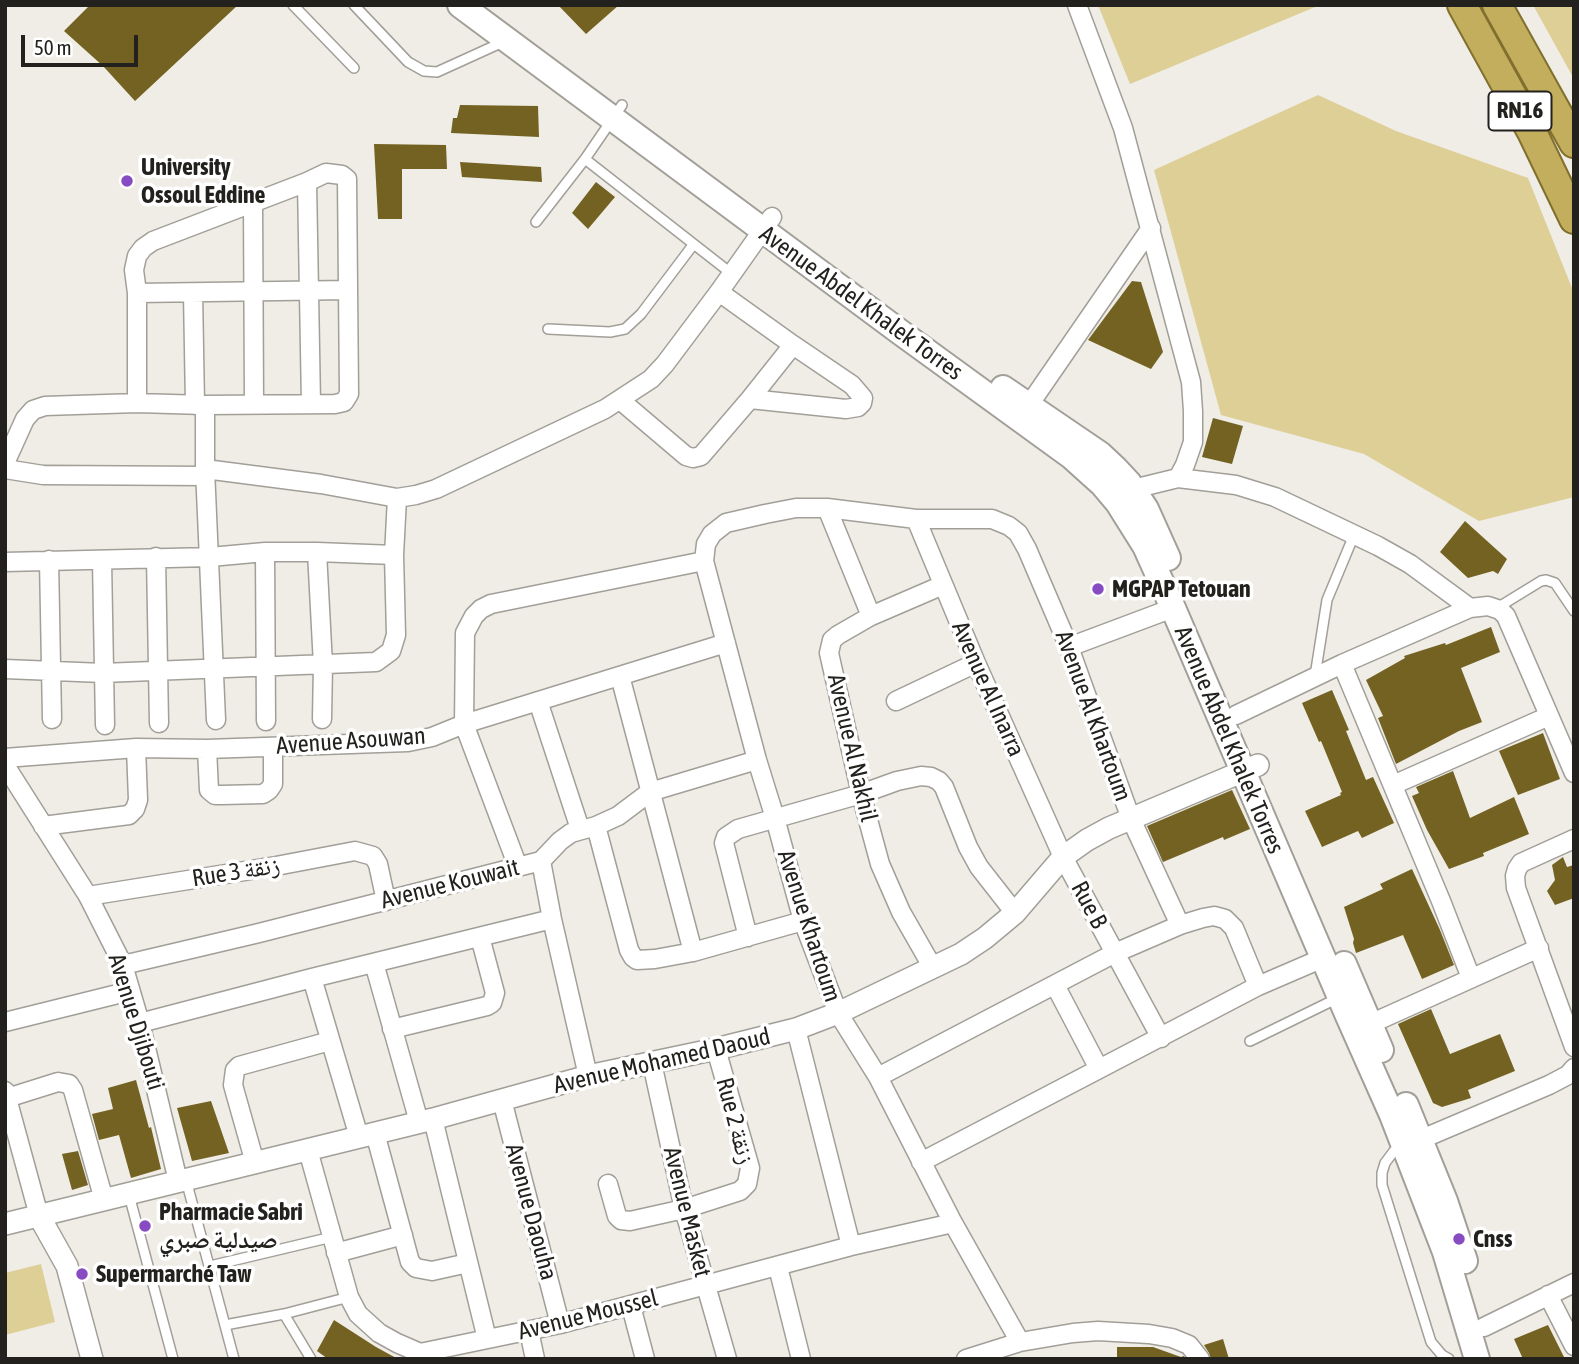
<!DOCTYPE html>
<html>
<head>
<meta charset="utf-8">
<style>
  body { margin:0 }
  #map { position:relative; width:1579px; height:1364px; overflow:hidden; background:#efede6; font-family:"Asap Condensed",sans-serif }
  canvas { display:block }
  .frame { position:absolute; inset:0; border:7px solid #22211e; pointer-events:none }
  .scale { position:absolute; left:21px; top:35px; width:117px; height:32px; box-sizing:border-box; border:4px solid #22211e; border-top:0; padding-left:9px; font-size:21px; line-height:24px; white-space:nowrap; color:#22211e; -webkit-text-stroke:5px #fff; paint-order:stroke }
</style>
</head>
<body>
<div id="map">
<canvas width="1579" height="1364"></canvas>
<div class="frame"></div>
<div class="scale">50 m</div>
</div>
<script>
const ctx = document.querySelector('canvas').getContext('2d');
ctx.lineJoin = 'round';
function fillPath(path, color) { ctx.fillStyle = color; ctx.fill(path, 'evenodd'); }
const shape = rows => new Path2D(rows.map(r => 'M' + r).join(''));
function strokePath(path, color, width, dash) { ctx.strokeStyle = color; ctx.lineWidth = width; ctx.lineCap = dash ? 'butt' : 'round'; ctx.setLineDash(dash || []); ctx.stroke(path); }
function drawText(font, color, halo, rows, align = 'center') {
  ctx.font = font + ' "Asap Condensed","Noto Naskh Arabic",sans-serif'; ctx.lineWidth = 7; ctx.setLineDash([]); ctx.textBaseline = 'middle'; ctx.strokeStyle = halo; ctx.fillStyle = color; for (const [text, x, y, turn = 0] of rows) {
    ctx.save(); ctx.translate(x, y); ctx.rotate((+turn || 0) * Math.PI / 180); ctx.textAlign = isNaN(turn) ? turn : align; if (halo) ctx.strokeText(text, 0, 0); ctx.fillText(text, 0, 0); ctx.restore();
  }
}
fillPath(shape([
  [1098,5,1320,5,1130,84],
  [1533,5,1574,5,1574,79],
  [1318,95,1396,131,1528,178,1574,293,1574,497,1479,521,1364,454,1221,415,1154,170],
  [41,1264,55,1322,5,1335,5,1273]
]), '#decf97');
fillPath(shape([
  [90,5,238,5,135,101,103,66,64,31],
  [558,5,619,5,586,34],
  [460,105,538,106,539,137,451,133,453,118,457,118],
  [374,144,446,145,447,169,402,169,402,219,378,219],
  [460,162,541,167,542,182,462,177],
  [596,182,615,197,588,229,572,213],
  [1132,281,1141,282,1163,352,1151,369,1088,340],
  [1213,418,1243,426,1232,464,1202,457],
  [1465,521,1507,559,1498,574,1493,571,1468,578,1440,552],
  [1491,627,1500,652,1461,668,1482,722,1459,731,1396,764,1378,718,1383,716,1366,680,1405,658,1404,656,1445,643,1446,645],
  [1332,690,1349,730,1346,731,1366,780,1373,777,1394,823,1362,838,1358,831,1322,847,1305,811,1341,795,1340,793,1342,792,1321,741,1319,742,1302,703],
  [1543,733,1560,779,1518,795,1499,751],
  [1453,771,1470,818,1514,797,1529,834,1483,853,1484,856,1449,869,1427,830,1412,796,1419,793,1416,787],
  [1232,790,1250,829,1224,840,1223,837,1163,862,1147,826],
  [1563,857,1567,867,1574,865,1574,898,1555,905,1547,891,1555,880,1552,865],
  [1412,869,1440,930,1454,965,1422,979,1403,935,1356,953,1353,943,1354,939,1344,907,1383,889,1380,884],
  [1431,1009,1450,1054,1500,1034,1515,1071,1468,1090,1471,1098,1442,1107,1433,1103,1398,1024],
  [136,1080,149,1128,151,1127,161,1169,131,1178,119,1135,99,1140,92,1114,113,1109,108,1088],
  [211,1101,229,1153,192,1161,177,1108],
  [78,1151,88,1185,72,1190,62,1154],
  [334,1320,376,1347,398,1359,328,1359,317,1351],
  [1548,1325,1565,1359,1523,1359,1514,1339],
  [1223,1339,1229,1359,1211,1359,1209,1353,1204,1345],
  [1117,1347,1153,1347,1181,1357,1184,1356,1185,1359,1117,1359]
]), '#736221');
const service = shape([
  [293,5,354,68],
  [354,5,408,62,424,71,437,72,503,42],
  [585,159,732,274],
  [536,222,585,159,622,105],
  [548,329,610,332,625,329,641,314,693,245],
  [1497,608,1541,581,1546,580,1555,583,1574,611],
  [1315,676,1327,600,1354,535],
  [1250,1041,1338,998],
  [1402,1147,1394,1151,1385,1163,1382,1173,1382,1185,1431,1342,1442,1355,1449,1359],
  [186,1180,234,1359],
  [129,1195,173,1359],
  [210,1266,332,1237],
  [225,1325,284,1314],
  [311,1359,284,1314,349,1297]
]);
const minor = shape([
  [1077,5,1123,128,1191,382,1193,411,1193,442,1185,465,1178,478],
  [307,182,311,404],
  [253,202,254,404],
  [719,292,793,345,852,385,863,398,862,403,858,407,846,409,750,399],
  [137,293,348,290],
  [193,293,195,405],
  [620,400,686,456,693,458,701,456,750,399,793,345],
  [205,405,205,469,216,720],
  [1029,405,1151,228],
  [5,463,25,419,33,410,45,406,137,403,205,405,335,404,344,402,349,394,347,179,342,175,326,173,307,182,153,241,143,248,137,256,134,270,137,293,137,403],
  [5,469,43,475,206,476],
  [205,469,321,484,397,498,416,495,436,489,605,409,651,379,665,364,719,292,772,217],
  [1123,493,1133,489,1178,478,1236,485,1275,497,1378,546,1410,564,1470,608],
  [827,508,871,616],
  [916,519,976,663,1063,857,1161,1038],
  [265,552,266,721],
  [317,552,323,665,322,719],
  [156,557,159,723],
  [49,560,52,719],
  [102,560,105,725],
  [5,562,210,557,265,552,317,552,394,555],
  [1069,647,1173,608],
  [1342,664,1441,901,1471,978],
  [5,669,103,673,376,662,391,651,396,635,394,555,397,498],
  [620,676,693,952],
  [538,701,580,829],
  [896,701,976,663],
  [1236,715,1342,664,1470,608,1488,606,1500,610,1506,616,1574,773],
  [207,749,209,790,215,795,222,795,263,794,269,790,273,784,273,747],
  [5,758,136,748,207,749,408,742,432,737,464,724,726,643],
  [5,765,88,896,123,965,140,1023,178,1181],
  [1393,785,1549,716],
  [43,826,129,815,135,809,138,800,136,748],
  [596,826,629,950,633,957,637,960,655,959,693,952,803,921],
  [1574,839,1521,863,1517,869,1515,876,1516,888,1574,1047],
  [541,861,552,919,588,1076],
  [518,867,464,724,465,633,474,616,481,609,491,604,704,561],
  [88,896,276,866,355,851,373,856,378,864,386,901],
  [748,937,724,843,726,837,738,829,861,794,897,781,921,776,931,777,939,781,944,787,968,847,979,867,1015,913],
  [374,963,419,1122],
  [123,965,259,933,541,861,560,841,571,833,596,826,618,816,650,792,757,760],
  [933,968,901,912,880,864,861,794,829,653,832,640,838,635,871,616,943,585],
  [312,978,359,1137],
  [1055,985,1099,1069],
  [5,1022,130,991],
  [140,1023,312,978,552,919],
  [1370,1024,1539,948],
  [392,1029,487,1006,492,1003,495,993,480,937],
  [796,1029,851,1246],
  [652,1063,684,1209,727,1359],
  [878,1077,1115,953,1180,925,1203,918,1214,916,1225,919,1234,928,1258,986],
  [5,1091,39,1216],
  [7,1098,58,1082,69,1084,73,1090,104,1200],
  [502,1100,560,1324],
  [433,1119,487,1339],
  [375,1133,410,1262,416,1268,432,1271,468,1263],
  [1410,1144,1549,1085,1568,1075,1574,1068],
  [308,1150,349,1297,358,1314,379,1333,397,1343,420,1353,560,1324,851,1246,953,1223],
  [921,1162,1258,986,1323,958],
  [255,1163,233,1085,235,1070,239,1066,330,1041],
  [608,1184,617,1216,621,1220,630,1221,684,1209,740,1191,747,1184,750,1168,716,1049],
  [336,1253,403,1235],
  [778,1267,801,1359],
  [1548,1295,1574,1346],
  [631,1306,645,1359],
  [1484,1327,1574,1283],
  [529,1331,535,1359],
  [1020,1342,953,1223,878,1077,838,1013,803,921,775,818,757,760,704,561,706,544,712,534,726,523,765,514,796,508,827,508,916,519,992,519,1009,526,1018,533,1027,549,1069,647,1131,819,1180,925],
  [966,1359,1020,1342,1073,1333,1098,1331,1149,1334,1172,1338,1189,1345,1200,1359]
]);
const tertiary = shape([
  [39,1216,67,1266,92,1359],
  [5,1224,433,1119,588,1076,716,1049,796,1029,838,1013,961,954,985,938,1015,913,1063,857,1087,840,1109,828,1258,765]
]);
const secondary = shape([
  [460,5,900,332,1072,457,1102,484,1118,503,1145,546,1173,608,1348,1016,1392,1115,1445,1252,1477,1359],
  [1003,388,1100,454,1115,468,1129,483,1146,509,1168,558],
  [1344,964,1381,1050],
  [1406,1105,1445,1201,1465,1261]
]);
const trunk = shape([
  [1462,5,1532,132,1574,219],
  [1497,5,1574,143]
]);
strokePath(service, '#a19f98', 12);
strokePath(minor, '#a19f98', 21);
strokePath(tertiary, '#a19f98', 24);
strokePath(secondary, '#a19f98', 28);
strokePath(trunk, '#81702d', 32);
strokePath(service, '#fff', 9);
strokePath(minor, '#fff', 18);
strokePath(tertiary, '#fff', 21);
strokePath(secondary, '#fff', 24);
strokePath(trunk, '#c3ae5e', 28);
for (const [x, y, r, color] of [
  [127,181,7,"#884cc2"],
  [1098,589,7,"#884cc2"],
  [145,1226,7,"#884cc2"],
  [1459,1239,7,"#884cc2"],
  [82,1274,7,"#884cc2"]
]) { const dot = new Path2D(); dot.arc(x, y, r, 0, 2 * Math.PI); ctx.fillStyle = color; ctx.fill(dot); strokePath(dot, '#fff', 2.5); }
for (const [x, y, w] of [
  [1520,111,63]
]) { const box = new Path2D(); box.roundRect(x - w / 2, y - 19.5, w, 39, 5); ctx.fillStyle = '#fff'; ctx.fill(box); strokePath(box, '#22211e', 2); }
drawText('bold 23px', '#22211e', null, [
  ["RN16",1520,111]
]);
drawText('bold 24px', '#22211e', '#fff', [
  ["University",141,167],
  ["Ossoul Eddine",141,195],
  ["MGPAP Tetouan",1112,589],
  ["Pharmacie Sabri",159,1212],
  ["صيدلية صبري",159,1240],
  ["Cnss",1473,1239],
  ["Supermarché Taw",96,1274]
], 'left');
drawText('24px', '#22211e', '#fff', [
  ["Avenue Abdel Khalek Torres",861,303,36],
  ["Avenue Al Inarra",988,689,66],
  ["Avenue Al Khartoum",1093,716,70],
  ["Avenue Abdel Khalek Torres",1229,740,67],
  ["Avenue Asouwan",351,741,-4],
  ["Avenue Al Nakhil",852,748,77],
  ["Rue 3 زنقة",236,872,-9],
  ["Avenue Kouwait",450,884,-14],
  ["Rue B",1089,905,62],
  ["Avenue Khartoum",809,926,72],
  ["Avenue Djibouti",136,1022,73],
  ["Avenue Mohamed Daoud",662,1061,-13],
  ["Rue 2 زنقة",735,1121,75],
  ["Avenue Daouha",531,1212,75],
  ["Avenue Masket",687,1212,76],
  ["Avenue Moussel",588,1315,-14]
]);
</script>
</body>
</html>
